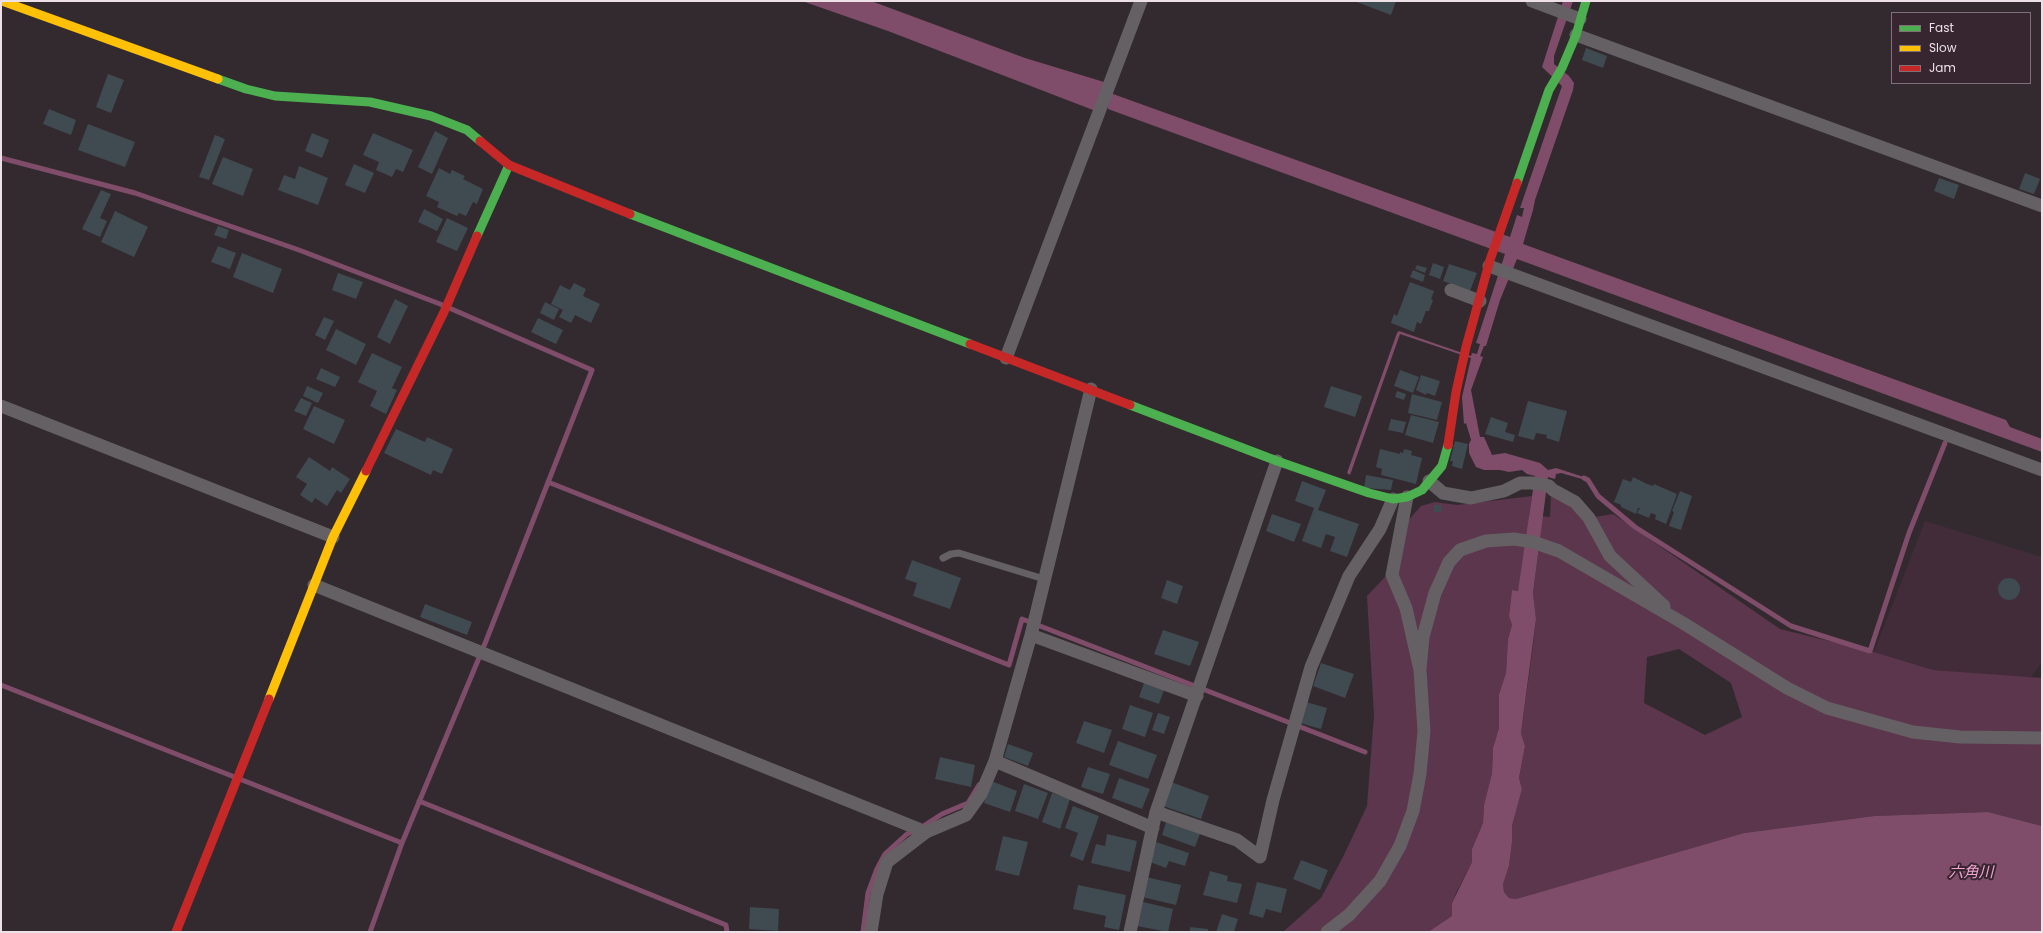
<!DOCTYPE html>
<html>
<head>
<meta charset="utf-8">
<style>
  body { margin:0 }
  #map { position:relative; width:2043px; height:933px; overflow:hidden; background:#332a2f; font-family:Poppins,sans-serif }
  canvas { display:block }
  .frame { position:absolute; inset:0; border:2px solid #ede1e7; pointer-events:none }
  .legend { position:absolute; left:1891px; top:12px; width:140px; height:72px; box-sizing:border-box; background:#372630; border:1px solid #807179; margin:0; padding:5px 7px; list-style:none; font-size:12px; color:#ede1e7 }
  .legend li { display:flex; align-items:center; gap:8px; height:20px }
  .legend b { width:20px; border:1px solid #807179 }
</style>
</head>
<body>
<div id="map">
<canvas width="2043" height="933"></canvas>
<div class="frame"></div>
<ul class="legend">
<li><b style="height:5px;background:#4caf50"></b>Fast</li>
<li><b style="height:5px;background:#ffc107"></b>Slow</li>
<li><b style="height:5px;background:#c62828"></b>Jam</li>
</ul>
</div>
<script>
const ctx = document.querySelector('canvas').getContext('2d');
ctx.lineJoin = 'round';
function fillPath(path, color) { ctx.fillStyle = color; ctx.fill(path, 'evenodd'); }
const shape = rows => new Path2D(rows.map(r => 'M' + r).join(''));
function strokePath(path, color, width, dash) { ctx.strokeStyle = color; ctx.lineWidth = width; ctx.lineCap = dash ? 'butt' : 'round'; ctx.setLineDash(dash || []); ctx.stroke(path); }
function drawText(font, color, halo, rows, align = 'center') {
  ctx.font = font + ' Poppins,"Noto Sans JP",sans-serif'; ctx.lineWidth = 4; ctx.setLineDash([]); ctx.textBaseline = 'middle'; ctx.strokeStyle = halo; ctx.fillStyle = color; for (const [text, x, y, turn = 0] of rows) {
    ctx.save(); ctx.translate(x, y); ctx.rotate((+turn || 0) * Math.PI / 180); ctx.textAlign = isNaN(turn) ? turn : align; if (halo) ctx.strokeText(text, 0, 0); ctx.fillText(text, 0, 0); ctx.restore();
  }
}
fillPath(shape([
  [1925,521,2042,557,2042,662,2030,678,1933,670,1874,652]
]), '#422c39');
fillPath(shape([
  [1532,496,1529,515,1550,517,1551,496,1569,504,1583,519,1613,514,1780,629,1874,652,1933,670,2042,678,2042,826,1988,812,1874,816,1744,833,1516,899,1509,898,1504,892,1503,884,1509,866,1512,842,1512,826,1522,789,1519,778,1525,746,1521,733,1533,646,1536,619,1533,594,1540,538,1518,591,1512,590,1509,616,1512,625,1508,639,1506,673,1499,694,1499,728,1493,748,1492,773,1484,805,1483,823,1472,849,1472,862,1456,893,1452,903,1452,916,1428,932,1283,932,1321,898,1343,857,1367,806,1374,715,1367,596,1401,560,1406,523,1421,506,1435,502,1457,505],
  [1679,649,1731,683,1742,717,1705,735,1644,703,1647,657]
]), '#5c364d');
fillPath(shape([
  [802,1,871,1,1025,58,1104,82,1113,94,1510,237,1517,215,1522,217,1524,208,1520,208,1562,86,1542,67,1563,1,1573,1,1554,56,1554,64,1569,76,1574,83,1573,90,1535,200,1533,210,1523,244,2006,420,2010,427,2042,439,2042,452,1517,259,1500,300,1486,346,1484,346,1480,356,1483,357,1471,390,1480,437,1484,437,1492,455,1505,453,1540,463,1548,470,1556,468,1590,479,1589,481,1561,473,1556,474,1555,479,1548,477,1533,593,1536,619,1521,733,1525,746,1519,778,1522,789,1512,826,1512,842,1509,866,1503,884,1504,892,1509,898,1516,899,1744,833,1874,816,1988,812,2042,826,2042,932,1428,932,1452,916,1452,903,1472,862,1472,849,1483,823,1484,805,1492,773,1493,748,1499,728,1499,694,1506,673,1508,639,1512,625,1509,616,1512,590,1518,591,1535,476,1527,474,1522,470,1509,472,1500,470,1484,470,1476,467,1469,453,1469,444,1471,440,1466,423,1464,424,1462,397,1471,358,1400,334,1350,475,1347,473,1397,333,1399,331,1471,356,1472,353,1477,354,1480,344,1476,343,1505,254,1108,109,1108,106,1093,110,888,31]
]), '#7f4d6a');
strokePath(shape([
  [1,158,135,193,299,250,440,304,592,370,486,641,402,843,370,932],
  [1584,478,1588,480,1598,496,1635,527,1791,626,1870,651,1909,533,1945,443],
  [548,482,1009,665,1022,619,1365,752],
  [1,685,402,843],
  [419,801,726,925,727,932],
  [925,825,942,814,968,803,979,785],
  [863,932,868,893,877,869,885,854,907,834,916,830]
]), '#7f4d6a', 5);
fillPath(shape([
  [1354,1,1396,1,1391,15],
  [1586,48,1607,56,1603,68,1582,60],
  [108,74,124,80,111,113,96,107],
  [49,109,76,120,71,135,43,124],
  [88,124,135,142,125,167,78,150],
  [435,131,448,138,432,174,418,167],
  [312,133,329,140,322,158,305,151],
  [373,133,413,150,403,172,396,169,392,177,376,170,379,162,363,155],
  [215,135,225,139,209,180,199,177],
  [223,157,253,169,243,196,212,184],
  [354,164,374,173,365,193,345,185],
  [299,166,328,178,318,205,278,190,284,175,295,179],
  [439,168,450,174,452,170,465,176,463,179,483,189,477,204,473,202,466,216,459,213,457,216,437,207,439,202,426,196],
  [2025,173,2040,179,2034,194,2019,189],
  [1939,178,1959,185,1954,199,1934,191],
  [101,190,111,194,100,218,107,221,100,237,82,229],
  [424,209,443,219,437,231,418,222],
  [115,211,148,227,134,257,101,242],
  [447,218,468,228,457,251,436,242],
  [218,226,229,230,226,239,214,235],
  [218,246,236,253,230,269,211,262],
  [242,253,282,269,273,293,233,277],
  [1433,263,1444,267,1440,279,1429,275],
  [1449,264,1477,273,1470,291,1443,281],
  [1417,265,1427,268,1425,273,1415,269],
  [1413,270,1425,275,1423,282,1410,277],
  [338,273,363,282,356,299,332,290],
  [1410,282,1434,291,1431,299,1433,300,1429,311,1426,311,1421,324,1417,322,1414,332,1391,323,1394,314,1397,316],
  [574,283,586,289,583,296,600,304,591,323,575,315,571,323,559,317,563,310,551,304,560,285,570,290],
  [395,299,408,306,390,344,377,337],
  [545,302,559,309,554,320,540,313],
  [324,317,334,321,325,340,315,335],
  [538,318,563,330,556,344,531,332],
  [336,329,366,344,356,365,326,350],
  [372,353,402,367,392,388,397,390,386,414,370,406,377,391,358,382],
  [321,368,340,377,335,387,316,379],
  [1400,370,1419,377,1413,393,1394,386],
  [1421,375,1440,381,1435,396,1427,393,1426,395,1416,390],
  [307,386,323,393,318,403,303,396],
  [1331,386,1362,396,1355,417,1324,407],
  [1397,391,1406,394,1404,400,1395,397],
  [1412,394,1442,402,1437,420,1408,413],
  [301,398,312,403,306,416,294,411],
  [1528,401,1567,411,1559,442,1546,438,1547,435,1536,433,1534,440,1518,436],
  [314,406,345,420,334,444,303,429],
  [1411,415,1439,422,1433,443,1405,435],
  [1491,417,1508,423,1505,432,1515,435,1513,442,1485,434],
  [1391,419,1406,422,1403,433,1388,430],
  [396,429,425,442,427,437,453,449,442,474,433,470,431,475,384,453],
  [1455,441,1468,444,1462,469,1452,466,1453,461,1450,461],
  [1380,449,1400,454,1400,452,1403,453,1404,449,1412,451,1411,455,1422,458,1416,484,1381,475,1382,469,1376,467],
  [309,457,330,471,332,467,350,479,341,493,337,490,327,506,315,498,312,503,300,495,307,484,296,477],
  [1366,475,1393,480,1391,490,1364,488],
  [1633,477,1647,484,1653,486,1654,484,1677,494,1666,524,1655,519,1656,515,1651,513,1649,518,1637,513,1640,508,1638,508,1636,514,1621,507,1621,505,1614,502,1623,479,1631,482],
  [1302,481,1326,490,1318,510,1359,524,1347,557,1330,551,1335,537,1326,534,1321,548,1302,541,1314,508,1295,501],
  [1680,491,1692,496,1681,530,1669,526,1674,512,1672,511],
  [1434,505,1442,505,1441,512,1434,512],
  [1272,514,1301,524,1294,542,1266,531],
  [912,560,961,578,950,609,913,596,917,583,905,579],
  '1998 589a11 11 0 1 1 22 0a11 11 0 1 1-22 0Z',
  [1167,580,1183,586,1177,604,1161,598],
  [425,604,472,622,467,635,420,617],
  [1163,630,1199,642,1190,666,1154,654],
  [1321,663,1354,674,1345,698,1313,686],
  [1145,680,1165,687,1159,704,1139,697],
  [1306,702,1327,708,1321,729,1300,723],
  [1130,705,1153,713,1145,737,1122,729],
  [1158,713,1170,717,1164,734,1152,730],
  [1084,721,1112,730,1104,753,1076,743],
  [1118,741,1157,755,1148,779,1109,765],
  [1008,744,1033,753,1028,766,1004,757],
  [940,757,975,765,971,787,935,779],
  [1088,767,1110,774,1103,794,1081,787],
  [1119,778,1150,789,1142,809,1112,798],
  [991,781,1017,791,1010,812,984,803],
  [1171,782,1209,796,1201,819,1163,806],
  [1024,784,1048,793,1038,819,1015,811],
  [1052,793,1070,799,1060,829,1042,822],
  [1073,806,1099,816,1083,861,1070,856,1078,833,1065,828],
  [1167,819,1201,831,1195,847,1162,835],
  [1107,834,1137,841,1130,872,1091,863,1096,844,1105,846],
  [1003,836,1028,842,1019,876,995,870],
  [1156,842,1189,853,1185,866,1169,861,1166,868,1150,862],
  [1301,860,1328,870,1320,890,1293,879],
  [1210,871,1228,876,1227,881,1242,884,1237,903,1203,895],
  [1146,877,1181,885,1176,905,1142,897],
  [1257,882,1287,889,1281,913,1266,909,1263,918,1249,914],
  [1078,885,1126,895,1119,930,1104,927,1106,916,1073,909],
  [1143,902,1173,909,1168,932,1137,926],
  [750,907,779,909,778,931,749,929],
  [1222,914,1238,919,1234,932,1216,932],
  [1190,927,1208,929,1208,932,1190,932]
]), '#3f4a51');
strokePath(shape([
  [943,558,951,554,959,553,1044,579]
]), '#646063', 7);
strokePath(shape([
  [1532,1,1580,19],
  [1576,35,2042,206],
  [1489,266,2042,470],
  [1451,290,1480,301],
  [1006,358,1141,1],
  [1,406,333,537],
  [1429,481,1443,493,1471,498,1504,491,1520,483,1532,483,1549,486,1553,490,1575,502,1589,518,1610,556,1664,606],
  [314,585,926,832],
  [1031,635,1197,696],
  [1420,670,1423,637,1435,593,1449,562,1460,550,1486,541,1514,539,1533,542,1559,551,1683,623,1787,688,1827,708,1913,732,1960,737,2042,738],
  [995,761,1153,828],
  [1156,812,1237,840,1260,857,1273,800,1311,667,1349,576,1380,529,1393,499],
  [871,932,877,894,887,862,926,832,966,815,981,794,995,761,1031,635,1091,389],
  [1130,932,1156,812,1277,461],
  [1327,932,1349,915,1380,881,1400,846,1413,811,1420,774,1424,731,1420,670,1406,608,1392,575,1407,497]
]), '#646063', 13);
strokePath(shape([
  [218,79,246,89,275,96,370,102,431,116,467,130,480,141],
  [1517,183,1549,90,1562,68,1576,35,1586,1],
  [630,214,970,344],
  [477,236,509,165],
  [1130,405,1277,461,1369,493,1393,499,1407,497,1422,490,1442,466,1448,445]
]), '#4caf50', 9);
strokePath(shape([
  [2,1,218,79],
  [269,699,333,537,366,471]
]), '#ffc107', 9);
strokePath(shape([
  [480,141,509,165,630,214],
  [970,344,1130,405],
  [1448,445,1456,392,1466,347,1490,260,1517,183],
  [366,471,444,312,477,236],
  [176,932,269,699]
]), '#c62828', 9);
drawText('italic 15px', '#f5a4d4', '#372630', [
  ["六角川",1971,873]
]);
</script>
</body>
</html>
